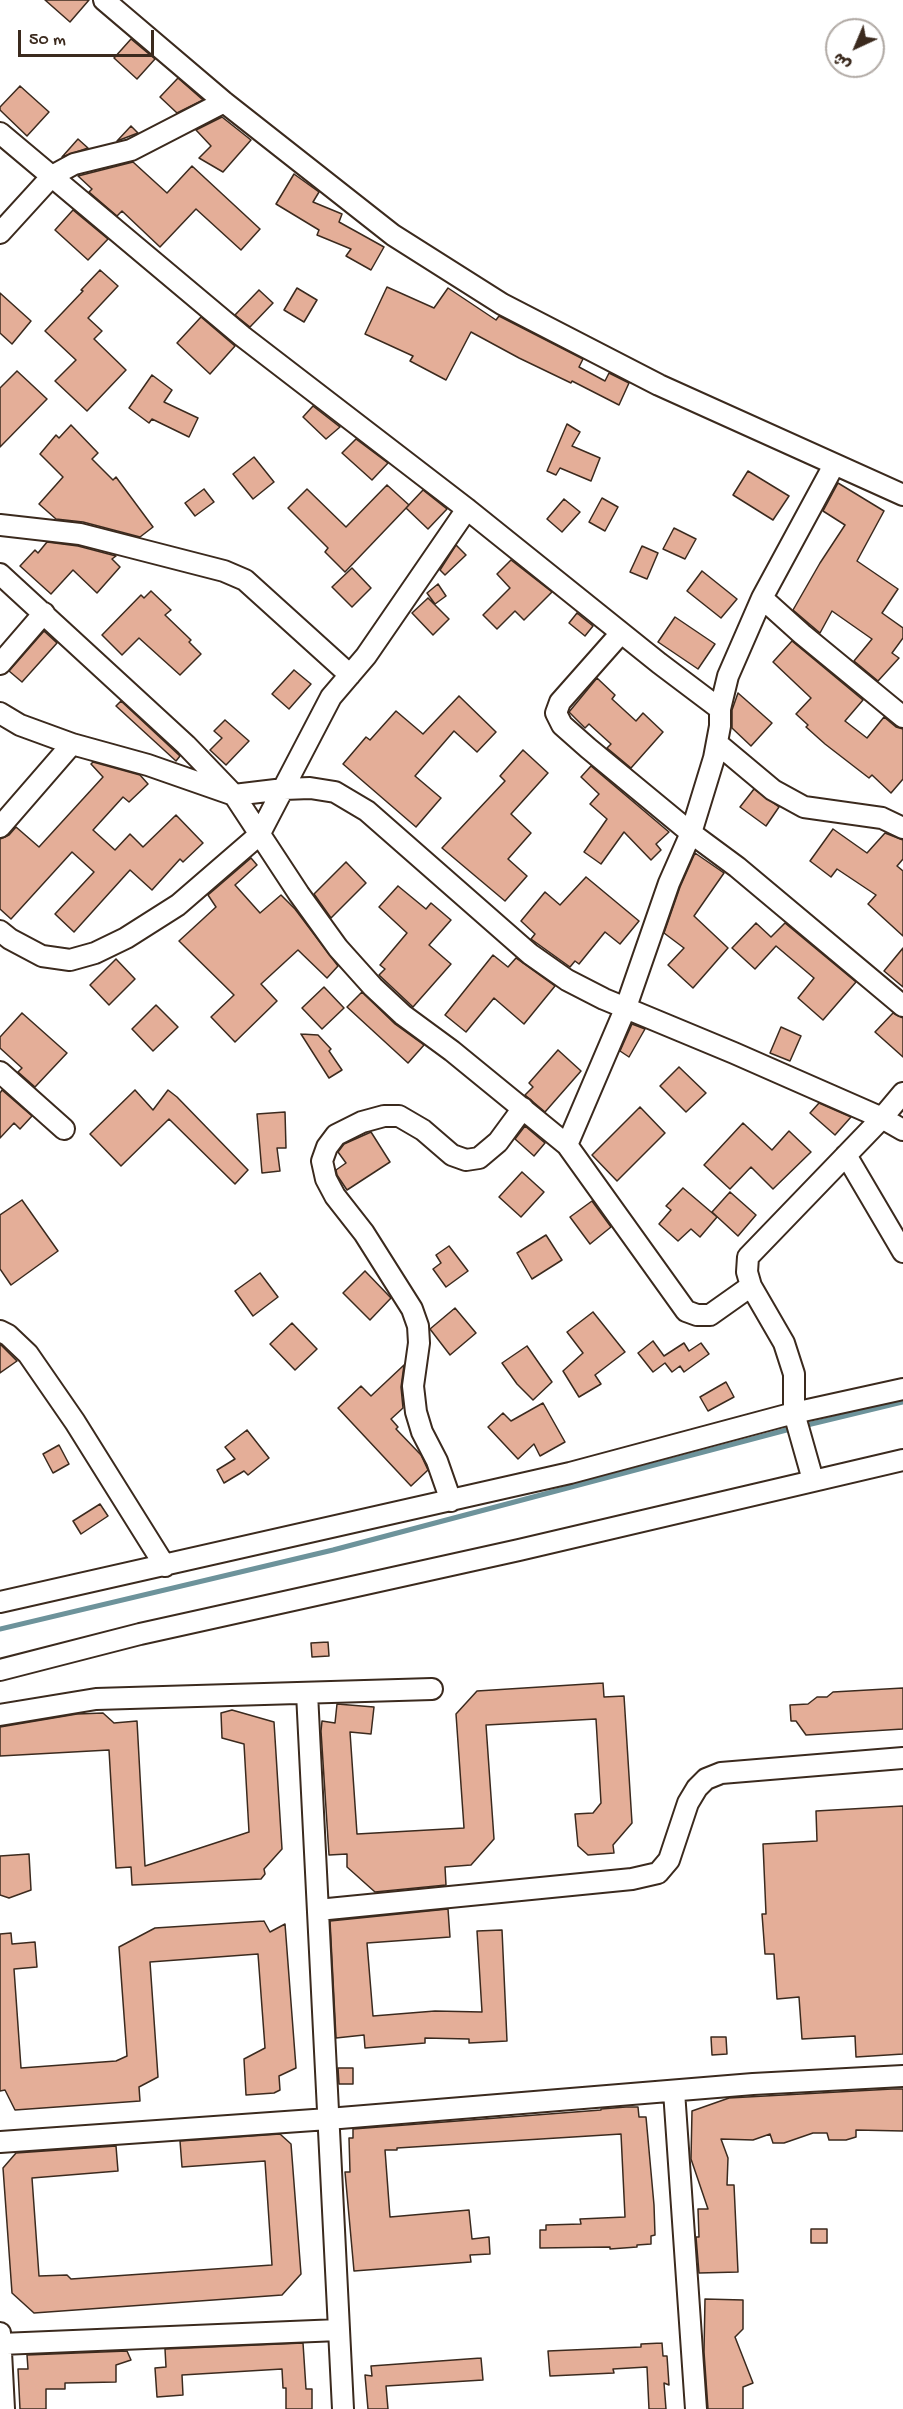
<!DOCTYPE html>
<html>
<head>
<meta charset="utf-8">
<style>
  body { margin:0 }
  #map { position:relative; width:903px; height:2409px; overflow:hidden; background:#fff; font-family:"Gochi Hand","Playpen Sans Arabic",sans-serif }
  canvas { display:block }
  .north { position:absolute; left:825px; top:18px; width:60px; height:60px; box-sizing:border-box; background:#fff; border:2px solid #b1aaa5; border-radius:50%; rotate:224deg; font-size:16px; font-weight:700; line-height:24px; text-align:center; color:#3b2a1e }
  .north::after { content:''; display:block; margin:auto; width:21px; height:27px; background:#3b2a1e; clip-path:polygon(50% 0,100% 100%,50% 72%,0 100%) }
  .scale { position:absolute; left:18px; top:30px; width:136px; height:27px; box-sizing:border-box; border:3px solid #3b2a1e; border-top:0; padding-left:8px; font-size:18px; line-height:21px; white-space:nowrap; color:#3b2a1e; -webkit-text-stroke:4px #fff; paint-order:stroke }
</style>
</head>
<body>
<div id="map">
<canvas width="903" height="2409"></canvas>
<div class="north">ش</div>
<div class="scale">50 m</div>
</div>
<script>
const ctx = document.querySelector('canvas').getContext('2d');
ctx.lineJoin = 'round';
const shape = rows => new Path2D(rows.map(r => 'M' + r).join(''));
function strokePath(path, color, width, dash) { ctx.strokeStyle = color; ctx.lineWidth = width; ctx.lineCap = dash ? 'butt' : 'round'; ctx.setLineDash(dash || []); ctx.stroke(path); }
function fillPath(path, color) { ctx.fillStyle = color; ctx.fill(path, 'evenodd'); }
strokePath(shape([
  [803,1426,903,1402],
  [0,1629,333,1550,794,1428]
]), '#6d939b', 5);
const building = shape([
  [45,0,89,0,70,22,45,0],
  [131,39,155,59,137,79,114,58,131,39],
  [178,78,203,100,177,113,160,97,178,78],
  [20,86,49,112,27,136,0,110,0,107,20,86],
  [222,117,251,140,223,172,199,158,211,146,196,130,222,117],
  [131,126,138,133,117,141,131,126],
  [78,139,88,148,62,157,78,139],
  [133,162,167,193,192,166,260,229,241,250,196,209,160,247,122,211,117,216,89,192,92,189,78,176,133,162],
  [294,174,319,192,313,202,342,214,339,222,384,247,371,270,346,256,351,249,317,235,319,230,276,204,294,174],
  [73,210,108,239,88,260,55,230,73,210],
  [100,270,118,286,88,318,102,331,94,339,126,370,87,411,55,381,76,360,45,331,83,291,81,290,100,270],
  [387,287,434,308,448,288,496,320,499,316,583,359,579,367,605,381,609,373,629,383,619,405,572,381,571,383,519,358,471,332,446,380,410,361,413,356,365,334,387,287],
  [297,288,317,300,304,322,284,310,297,288],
  [259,290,273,303,250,327,235,315,259,290],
  [0,293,31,321,12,344,0,333,0,293],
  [201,317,235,346,210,374,177,343,201,317],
  [17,371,47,399,0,447,0,388,17,371],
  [152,375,172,390,164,402,198,418,189,437,152,419,149,423,129,408,152,375],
  [313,406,340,427,326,439,303,417,313,406],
  [567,424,580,432,572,446,600,458,591,481,560,468,556,475,547,471,567,424],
  [71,425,98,453,92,459,113,480,116,477,153,527,140,537,83,522,56,519,39,504,63,477,40,454,56,435,59,438,71,425],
  [356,439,388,463,372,480,342,453,356,439],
  [254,457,274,482,253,499,233,474,254,457],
  [748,471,789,496,773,520,733,495,748,471],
  [838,483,884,511,857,561,898,589,882,613,903,628,903,638,892,653,899,658,878,681,854,661,872,639,832,611,820,633,793,610,820,563,845,525,823,511,838,483],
  [387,485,409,505,345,572,325,552,328,548,288,508,307,489,346,527,387,485],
  [204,489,214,502,195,516,185,503,204,489],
  [423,490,447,509,428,529,406,508,423,490],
  [602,498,618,507,605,531,589,522,602,498],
  [564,499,580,512,562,532,547,519,564,499],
  [674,528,696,539,685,559,663,549,674,528],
  [47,542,78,546,116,556,112,559,120,567,97,593,73,570,51,594,20,566,35,550,38,553,47,542],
  [456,545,466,555,445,575,440,570,456,545],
  [642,546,658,553,647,579,630,572,642,546],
  [511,560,552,592,524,620,515,611,497,629,483,615,510,588,497,574,511,560],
  [352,568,371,588,352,607,332,587,352,568],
  [702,571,737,599,721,618,687,591,702,571],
  [438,584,446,596,435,604,427,593,438,584],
  [151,591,171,610,165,615,191,640,189,642,201,654,180,675,139,638,122,655,102,635,141,595,144,598,151,591],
  [428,598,449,619,433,635,412,613,428,598],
  [577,613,593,626,585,636,569,623,577,613],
  [675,617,715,644,698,669,658,642,675,617],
  [44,631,57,643,22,682,9,671,44,631],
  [792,641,863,700,845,721,867,738,884,717,896,727,903,729,903,779,891,793,872,775,869,778,825,744,806,727,808,725,796,714,811,698,773,662,792,641],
  [294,670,311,684,289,709,272,694,294,670],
  [597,678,615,695,612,699,636,721,643,713,663,732,631,768,607,748,611,744,589,724,585,728,569,712,597,678],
  [738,693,772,723,751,746,732,728,732,710,738,693],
  [459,696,496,732,477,752,454,731,415,776,441,798,416,827,343,764,366,737,370,740,396,711,423,734,459,696],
  [121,701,180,756,176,761,116,706,121,701],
  [225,720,249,741,226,765,210,750,222,738,214,731,225,720],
  [523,750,548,773,511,814,531,833,508,859,527,876,505,901,442,848,505,781,500,776,523,750],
  [93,762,140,775,148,784,129,802,123,797,93,830,115,850,130,834,143,847,176,815,203,843,183,862,180,859,152,890,130,870,74,932,55,914,94,872,72,852,11,919,0,909,0,839,9,835,16,827,39,847,103,777,91,764,93,762],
  [591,766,669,832,656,844,661,850,651,860,624,832,601,864,584,852,607,819,590,804,599,794,581,777,591,766],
  [754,789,779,807,766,826,740,807,754,789],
  [833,829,867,853,885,833,903,840,903,859,897,866,903,871,903,936,868,904,876,895,837,869,831,877,810,861,833,829],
  [695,853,724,873,694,916,728,948,693,988,668,965,684,948,664,933,680,887,695,853],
  [251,858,257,865,235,885,260,913,281,895,295,909,338,966,327,978,298,950,261,984,277,1001,235,1042,211,1017,234,995,179,941,216,907,208,895,251,858],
  [346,862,366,883,331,918,314,894,346,862],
  [586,877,639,921,620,944,605,932,579,964,575,961,570,967,531,939,535,934,521,921,545,892,560,905,586,877],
  [398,886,426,909,431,903,451,920,429,945,451,964,413,1007,379,975,385,969,380,965,407,933,379,907,398,886],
  [756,923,771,937,785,923,856,982,823,1020,798,998,814,978,776,946,755,969,732,948,756,923],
  [903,948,903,987,884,971,903,948],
  [493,955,508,967,516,958,555,986,524,1024,494,998,466,1032,445,1015,493,955],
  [116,959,135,979,109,1005,90,985,116,959],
  [324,987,344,1008,322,1029,302,1008,324,987],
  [362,992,395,1024,424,1045,408,1063,347,1007,362,992],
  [156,1005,178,1027,153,1051,132,1029,156,1005],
  [22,1013,67,1053,35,1087,18,1072,22,1068,0,1048,0,1037,22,1013],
  [893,1013,903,1018,903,1057,875,1032,893,1013],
  [632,1024,645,1029,629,1057,620,1051,632,1024],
  [781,1027,801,1036,790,1061,770,1053,781,1027],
  [301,1034,318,1035,331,1049,329,1051,342,1070,329,1078,301,1034],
  [558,1050,581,1071,545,1112,525,1095,533,1087,529,1083,558,1050],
  [679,1067,706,1093,686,1112,660,1086,679,1067],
  [2,1090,32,1116,20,1129,14,1123,0,1138,0,1093,2,1090],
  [135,1090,153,1110,168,1090,177,1097,248,1170,235,1184,169,1119,121,1166,90,1134,135,1090],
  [819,1103,851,1117,835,1135,810,1113,819,1103],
  [640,1107,665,1133,617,1181,592,1155,640,1107],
  [285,1112,286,1148,277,1148,280,1171,262,1173,257,1114,285,1112],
  [743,1123,772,1150,789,1131,811,1152,773,1189,751,1167,730,1189,704,1165,743,1123],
  [525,1126,545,1143,534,1156,515,1139,525,1126],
  [371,1132,390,1162,347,1190,337,1175,336,1170,346,1163,338,1152,344,1144,371,1132],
  [522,1172,544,1192,521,1217,499,1197,522,1172],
  [683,1188,717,1217,700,1237,691,1229,678,1241,659,1224,671,1210,666,1206,683,1188],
  [730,1192,756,1215,738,1236,712,1212,730,1192],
  [22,1200,58,1251,11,1285,0,1269,0,1215,22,1200],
  [592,1201,611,1227,590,1244,570,1217,592,1201],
  [546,1235,562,1260,532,1279,517,1253,546,1235],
  [449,1246,468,1271,446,1287,433,1269,441,1263,436,1255,449,1246],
  [365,1271,391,1298,370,1320,343,1293,365,1271],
  [260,1273,278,1297,253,1316,235,1291,260,1273],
  [455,1308,476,1333,450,1355,430,1329,455,1308],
  [593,1312,625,1352,595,1375,601,1384,579,1397,563,1371,583,1353,567,1332,593,1312],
  [292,1323,317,1349,295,1370,270,1344,292,1323],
  [653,1341,664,1356,684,1343,689,1351,701,1343,709,1354,684,1372,680,1366,672,1372,665,1363,653,1372,638,1353,653,1341],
  [0,1344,17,1361,0,1373,0,1344],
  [527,1346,552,1382,533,1400,517,1384,502,1363,527,1346],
  [404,1365,401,1387,403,1408,391,1419,398,1427,396,1429,421,1455,428,1470,411,1486,338,1408,361,1386,371,1396,404,1365],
  [726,1382,734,1397,708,1411,700,1397,726,1382],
  [543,1403,565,1442,540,1456,534,1444,518,1459,488,1427,503,1413,511,1421,543,1403],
  [247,1430,269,1458,248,1475,244,1471,224,1483,217,1470,235,1459,225,1447,247,1430],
  [59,1445,69,1464,53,1473,43,1454,59,1445],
  [100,1504,108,1516,81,1534,73,1521,100,1504],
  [328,1642,329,1656,312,1657,311,1643,328,1642],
  [603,1683,604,1697,624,1696,632,1823,613,1845,614,1853,588,1855,578,1846,575,1814,593,1813,601,1803,596,1719,486,1725,494,1839,471,1865,445,1867,446,1885,375,1892,347,1867,347,1854,329,1855,321,1731,322,1721,335,1723,337,1704,374,1707,371,1734,350,1732,357,1834,464,1828,456,1714,477,1691,603,1683],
  [903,1688,903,1729,806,1735,796,1721,791,1721,790,1705,808,1704,817,1697,827,1697,833,1692,903,1688],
  [232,1710,274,1722,282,1849,264,1869,265,1874,261,1879,132,1885,131,1867,116,1868,109,1750,0,1756,0,1727,77,1714,103,1713,114,1723,137,1721,145,1866,249,1832,244,1744,222,1738,221,1713,232,1710],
  [903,1806,903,2054,856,2057,855,2036,802,2039,799,1997,777,1999,774,1954,765,1954,762,1914,766,1914,763,1844,817,1841,816,1811,903,1806],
  [29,1854,31,1890,9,1898,0,1895,0,1856,29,1854],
  [448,1909,450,1937,367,1943,373,2016,435,2011,482,2012,477,1931,502,1930,507,2041,469,2043,469,2039,425,2038,425,2043,365,2048,364,2035,336,2038,330,1921,448,1909],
  [264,1921,270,1932,285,1924,296,2068,279,2076,280,2090,274,2093,246,2095,244,2059,265,2048,258,1954,150,1962,158,2077,139,2087,140,2101,15,2110,5,2090,0,2091,0,1934,11,1933,12,1944,35,1942,37,1967,14,1969,21,2068,116,2061,127,2056,119,1947,155,1928,264,1921],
  [711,2037,726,2037,727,2054,712,2055,711,2037],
  [338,2068,353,2068,353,2084,339,2084,338,2068],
  [892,2089,903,2089,903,2131,856,2130,856,2137,846,2140,829,2140,827,2133,813,2133,784,2143,773,2143,770,2134,753,2140,721,2139,728,2158,727,2185,734,2185,738,2272,699,2273,696,2237,699,2237,698,2209,708,2209,691,2159,692,2111,729,2098,892,2089],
  [626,2107,638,2107,639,2117,646,2117,654,2205,655,2235,651,2236,651,2244,637,2245,637,2247,610,2249,610,2247,540,2248,540,2230,546,2230,546,2225,581,2224,580,2219,625,2217,621,2134,397,2148,397,2150,385,2150,390,2217,469,2210,472,2239,489,2237,490,2254,470,2255,471,2262,354,2271,345,2172,350,2172,349,2138,353,2138,353,2129,601,2110,601,2109,626,2107],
  [280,2134,291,2144,301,2274,282,2295,34,2313,12,2293,3,2168,16,2153,116,2146,118,2171,32,2178,39,2276,67,2275,71,2279,272,2265,265,2161,182,2167,180,2141,280,2134],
  [811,2229,827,2229,827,2243,811,2243,811,2229],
  [705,2299,743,2300,743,2329,735,2337,753,2383,743,2387,743,2409,708,2409,704,2352,705,2299],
  [303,2343,306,2389,312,2389,312,2409,286,2409,286,2388,283,2388,282,2369,182,2375,183,2395,157,2397,155,2368,166,2367,165,2349,303,2343],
  [662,2343,663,2356,667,2356,669,2385,664,2383,666,2409,649,2409,647,2367,613,2369,614,2373,550,2376,548,2351,641,2347,641,2344,662,2343],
  [127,2351,131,2360,116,2365,116,2382,65,2383,65,2389,46,2389,46,2409,20,2409,18,2369,28,2369,27,2355,127,2351],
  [481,2358,483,2380,386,2386,388,2409,368,2409,365,2375,372,2376,371,2366,481,2358]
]);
fillPath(building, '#e4ae98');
strokePath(building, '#3b2a1e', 1.5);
const street = shape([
  [104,0,224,102,393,235,502,304,659,385,903,495],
  [0,133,242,336,467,509,659,663,720,709,728,676,762,598,802,634,903,717],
  [0,233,52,176,74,164,131,150,224,102],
  [0,525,80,534,224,571,245,580,350,675],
  [0,574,186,745,234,795,299,894,338,948,373,987,403,1015,452,1051,567,1145,686,1311,697,1315,710,1315,751,1286],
  [762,598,834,465],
  [621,633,560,702,556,713,562,725,588,748,691,833,737,867,903,1006],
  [0,664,44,613],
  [0,713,20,725,72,744,148,765,234,795,284,789,310,788,335,792,367,811,530,954,567,980,604,999,734,1053,882,1118,903,1130],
  [718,744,773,790,804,807,882,818,903,828],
  [0,827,72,744],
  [0,931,10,939,42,956,70,960,95,953,126,938,178,905,259,835,331,697,366,656,467,509],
  [0,1072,64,1129],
  [567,1145,626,1007,669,883,691,833,714,758,720,726,720,709],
  [846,1155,903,1252],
  [0,1331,8,1335,28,1354,75,1422,165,1566],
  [813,1480,794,1413,794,1374,784,1343,751,1286,747,1272,748,1257,882,1118,903,1093],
  [451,1501,437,1461,422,1432,416,1412,413,1386,419,1343,418,1326,412,1309,364,1233,335,1196,326,1179,322,1161,327,1147,336,1135,362,1122,384,1116,399,1116,423,1130,452,1155,466,1160,479,1158,498,1142,523,1108],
  [0,1602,570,1473,794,1413,903,1389],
  [0,1670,140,1634,519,1550,903,1460],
  [307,1693,343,2409],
  [0,1715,96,1699,432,1689],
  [318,1910,632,1879,658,1873,669,1860,688,1803,697,1788,706,1779,721,1773,903,1758],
  [674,2091,696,2409],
  [0,2142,328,2119,753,2084,903,2076],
  [0,2333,4,2409],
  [1,2344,339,2330]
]);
strokePath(street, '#3b2a1e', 24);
strokePath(street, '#fff', 20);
</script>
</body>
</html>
